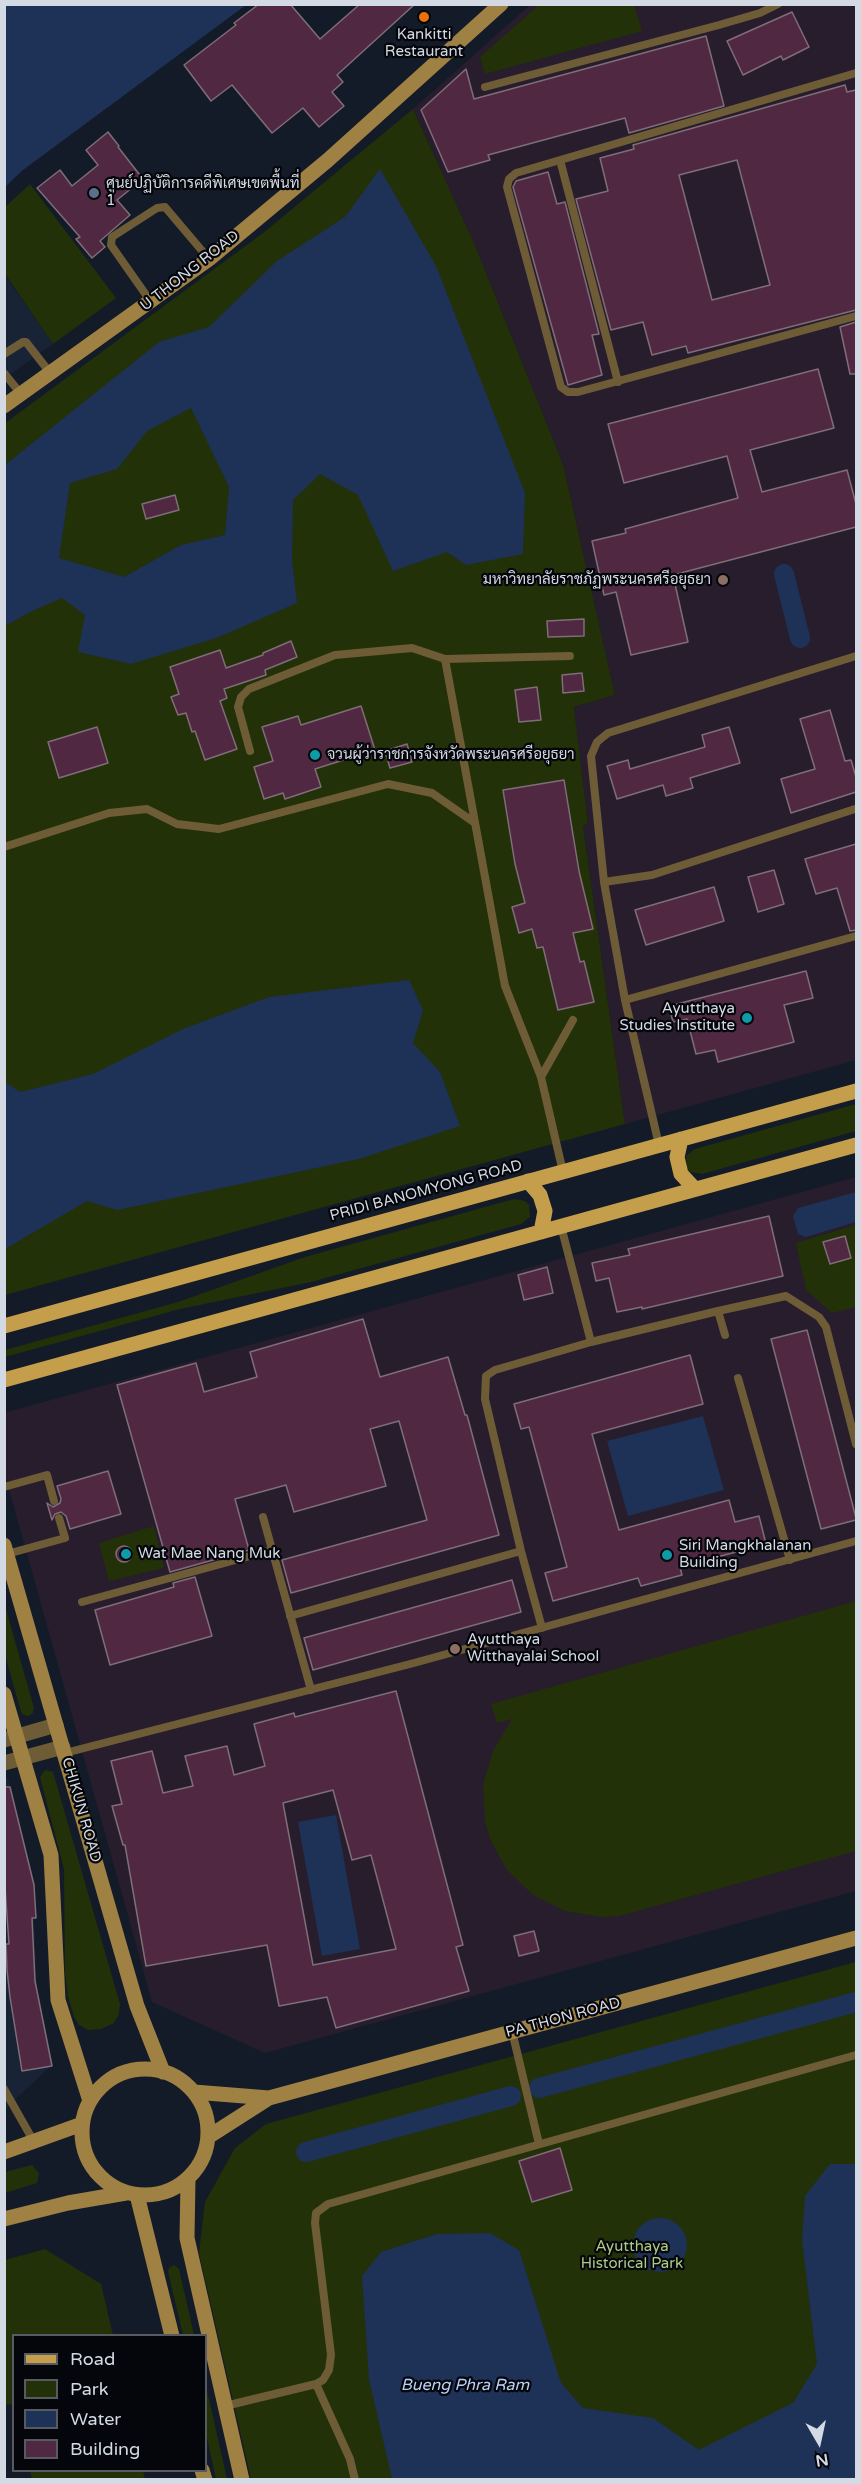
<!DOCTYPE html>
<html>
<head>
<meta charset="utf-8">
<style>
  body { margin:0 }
  #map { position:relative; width:861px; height:2484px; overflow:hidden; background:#131b28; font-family:"Varela Round",sans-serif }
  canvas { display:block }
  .frame { position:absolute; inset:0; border:6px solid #d4dae3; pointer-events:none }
  .legend { position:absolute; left:12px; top:2334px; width:195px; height:138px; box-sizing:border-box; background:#04060b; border:2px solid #575b61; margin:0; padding:8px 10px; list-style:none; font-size:18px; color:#d4dae3 }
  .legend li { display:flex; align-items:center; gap:12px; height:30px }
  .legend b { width:30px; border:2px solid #575b61 }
  .north { position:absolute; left:789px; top:2412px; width:60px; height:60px; -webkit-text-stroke:4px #04060b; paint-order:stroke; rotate:171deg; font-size:16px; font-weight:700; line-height:24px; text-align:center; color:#d4dae3 }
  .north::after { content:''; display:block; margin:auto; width:21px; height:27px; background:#d4dae3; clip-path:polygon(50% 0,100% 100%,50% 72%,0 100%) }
</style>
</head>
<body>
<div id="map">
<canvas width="861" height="2484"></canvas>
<div class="frame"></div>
<ul class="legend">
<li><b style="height:8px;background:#c59e4b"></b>Road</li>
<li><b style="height:16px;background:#223108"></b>Park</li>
<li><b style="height:16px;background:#1e3156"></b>Water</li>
<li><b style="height:16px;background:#502842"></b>Building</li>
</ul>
<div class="north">N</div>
</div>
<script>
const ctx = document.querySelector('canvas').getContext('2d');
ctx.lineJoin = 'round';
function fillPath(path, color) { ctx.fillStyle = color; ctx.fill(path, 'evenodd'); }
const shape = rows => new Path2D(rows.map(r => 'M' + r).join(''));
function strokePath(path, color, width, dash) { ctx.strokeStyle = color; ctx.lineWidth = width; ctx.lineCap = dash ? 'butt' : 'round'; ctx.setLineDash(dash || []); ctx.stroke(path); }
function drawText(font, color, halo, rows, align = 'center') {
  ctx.font = font + ' "Varela Round",Sarabun,sans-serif'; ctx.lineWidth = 4.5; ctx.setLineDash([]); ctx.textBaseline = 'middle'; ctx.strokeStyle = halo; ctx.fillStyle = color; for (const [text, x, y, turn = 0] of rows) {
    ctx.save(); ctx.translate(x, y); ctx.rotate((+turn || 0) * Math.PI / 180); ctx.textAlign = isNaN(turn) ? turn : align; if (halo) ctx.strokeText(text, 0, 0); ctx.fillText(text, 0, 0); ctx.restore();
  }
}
fillPath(shape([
  [4,274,53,344,5,378,4,378],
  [8,1778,32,1876,37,1990,53,2064,5,2109,4,1779]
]), '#182336');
fillPath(shape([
  [530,5,856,5,856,1060,625,1124,583,826,588,824,574,707,615,695,563,464,474,243,413,109],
  [856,1177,856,1891,265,2053,152,2002,5,1475,4,1413]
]), '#271d2c');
fillPath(shape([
  [539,5,634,5,642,31,485,74,480,57],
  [413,109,474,243,563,464,615,695,574,707,588,824,583,826,625,1124,5,1295,4,424,263,233],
  [30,184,116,298,53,344,5,274,5,207],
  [856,1104,856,1131,702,1174,690,1172,687,1168,686,1156,695,1149],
  [514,1199,525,1201,529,1205,530,1217,521,1224,311,1282,180,1309,5,1357,5,1350,178,1302,305,1257],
  [855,1225,856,1307,832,1313,806,1290,796,1243],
  [154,1526,164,1568,109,1581,99,1543],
  [856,1601,856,1851,619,1916,601,1917,565,1911,533,1895,507,1870,490,1839,485,1821,483,1785,493,1751,512,1719,497,1723,491,1704],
  [4,1602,34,1708,33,1713,29,1716,24,1715,21,1712,5,1655],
  [45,1770,53,1772,120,2004,119,2014,114,2023,101,2029,88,2030,79,2025,74,2017,68,1997,65,1973,64,1869,40,1777],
  [856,1962,856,2479,251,2479,199,2253,205,2202,235,2148,266,2124],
  [32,2165,39,2173,37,2183,5,2193,5,2172],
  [45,2249,101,2284,113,2335,14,2336,13,2411,11,2404,5,2405,5,2260],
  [174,2265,179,2269,194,2335,183,2335,168,2272,169,2268],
  [206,2386,227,2479,216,2479,206,2433],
  [30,2471,143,2471,145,2479,32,2479]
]), '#223108');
fillPath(shape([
  [5,4,246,4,246,5,23,170,5,187],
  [380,169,436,266,525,493,523,554,466,565,447,552,393,571,358,495,320,474,293,500,292,560,297,603,219,637,131,664,78,652,85,615,62,598,30,612,5,626,5,465,159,342,209,327,277,261,345,217],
  [191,408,229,487,225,535,181,545,124,577,59,558,70,483,117,469,147,431],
  [409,980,423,1010,413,1043,440,1072,460,1126,359,1159,117,1210,87,1201,5,1249,5,1082,20,1092,93,1074,183,1029,269,997],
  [856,1192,856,1222,806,1237,798,1234,793,1216,798,1208],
  [703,1416,724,1490,628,1516,607,1441],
  [336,1815,360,1949,322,1956,298,1822],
  [830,2164,856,2164,856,2479,392,2479,369,2379,362,2276,381,2252,437,2234,490,2233,519,2250,561,2383,583,2408,653,2418,699,2450,793,2403,817,2364,802,2240,805,2196],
  '633 2245a27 27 0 1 1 54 0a27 27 0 1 1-54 0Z'
]), '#1e3156');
strokePath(shape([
  [784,574,800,638],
  [539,2088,856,2002],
  [306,2152,511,2096]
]), '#1e3156', 20);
const building = shape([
  [259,4,290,4,320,39,360,4,415,4,337,75,343,82,332,92,344,106,319,127,303,108,272,133,232,85,211,101,184,65,236,25,234,23,259,4],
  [792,12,809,47,783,60,781,56,743,75,727,41,792,12],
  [706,36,724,106,629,133,625,118,488,155,490,160,448,172,421,110,466,69,474,99,706,36],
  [845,85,847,92,856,90,856,310,688,353,686,346,652,355,643,322,611,330,576,199,608,191,600,158,634,149,633,145,845,85],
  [737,160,770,285,712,300,679,175,737,160],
  [108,132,119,146,118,147,143,179,117,200,130,215,100,241,105,247,92,258,76,239,80,237,37,188,60,170,72,186,98,165,86,150,108,132],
  [548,172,557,204,565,202,599,334,592,335,602,375,568,385,513,187,516,181,548,172],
  [856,322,856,374,850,374,840,327,856,322],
  [818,369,834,428,750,450,762,492,847,470,856,504,856,527,673,575,688,642,631,655,616,592,604,595,592,541,626,533,625,529,738,498,727,456,624,483,608,424,818,369],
  [175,495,179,510,146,519,142,504,175,495],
  [584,619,584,636,548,637,547,621,584,619],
  [291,641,297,657,265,670,266,675,224,689,227,698,220,701,237,749,205,760,195,731,192,732,186,713,178,715,171,697,179,694,170,667,220,650,226,668,263,655,263,653,291,641],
  [582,673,584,691,563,693,562,675,582,673],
  [537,687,541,720,519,722,515,690,537,687],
  [361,706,375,750,315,769,321,787,285,799,283,793,264,799,254,767,273,761,262,727,298,716,301,725,361,706],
  [830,710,845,761,851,760,856,777,856,792,791,813,781,779,815,769,800,719,830,710],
  [97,727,108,763,59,778,48,742,97,727],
  [729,727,740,763,690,778,693,788,666,796,663,785,617,799,607,766,628,760,630,769,705,747,702,735,729,727],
  [407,744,412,762,390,768,385,751,407,744],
  [564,780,579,871,593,929,573,933,580,962,584,961,594,1002,558,1010,543,947,537,948,532,929,519,933,512,907,525,903,515,864,503,790,564,780],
  [856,844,856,930,850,931,837,888,816,894,805,859,856,844],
  [774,870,784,904,758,912,748,877,774,870],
  [714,887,724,921,646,945,635,910,714,887],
  [806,971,813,998,784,1005,794,1042,718,1062,715,1050,696,1054,687,1019,673,1022,669,1006,806,971],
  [769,1216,783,1276,642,1309,642,1307,617,1312,609,1278,596,1281,592,1263,630,1255,628,1249,769,1216],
  [845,1236,851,1258,830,1264,823,1242,845,1236],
  [547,1267,553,1293,524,1300,518,1275,547,1267],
  [363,1319,380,1377,448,1357,465,1415,467,1415,499,1535,291,1593,282,1560,427,1520,399,1421,370,1429,386,1486,294,1512,286,1485,235,1499,249,1550,170,1572,117,1385,196,1363,204,1392,257,1377,250,1352,363,1319],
  [807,1330,856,1518,856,1520,821,1529,771,1339,807,1330],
  [690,1355,703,1404,592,1434,619,1530,729,1500,735,1522,759,1516,766,1544,680,1567,682,1575,641,1586,638,1578,553,1601,545,1573,567,1567,529,1427,521,1429,514,1404,690,1355],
  [108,1471,121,1514,70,1529,66,1516,61,1512,55,1514,52,1520,47,1503,53,1507,60,1503,61,1499,57,1486,108,1471],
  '116 1554a8 8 0 1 1 16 0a8 8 0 1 1-16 0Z',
  [195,1577,212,1636,110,1665,95,1610,174,1587,173,1583,195,1577],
  [512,1580,521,1612,313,1670,304,1638,512,1580],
  [396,1691,463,1945,456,1947,469,1991,336,2028,327,1997,279,2006,267,1945,146,1966,125,1845,123,1845,112,1806,122,1804,111,1761,152,1751,163,1793,193,1786,185,1756,227,1746,234,1775,265,1766,254,1724,294,1713,295,1717,396,1691],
  [333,1790,352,1860,371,1855,396,1949,313,1965,283,1803,333,1790],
  [4,1787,10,1787,34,1885,36,1918,32,1918,35,1981,52,2066,22,2071,10,1997,7,1970,6,1944,9,1944,4,1873,4,1787],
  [534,1931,539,1951,519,1956,514,1936,534,1931],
  [560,2148,572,2190,532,2202,519,2161,560,2148]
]);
fillPath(building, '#502842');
strokePath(building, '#7f6d78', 1.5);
strokePath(shape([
  [856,73,516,173,509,179,507,187,561,387,568,392,578,392,856,316],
  [485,87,719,25,760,13,778,4],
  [560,160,618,382],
  [151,302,111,245,112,237,157,208,165,207,209,259],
  [4,354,23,342,26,342,51,374],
  [4,373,21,394],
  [445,659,505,986,541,1077,563,1172],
  [250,751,238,707,241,697,249,689,335,655,412,648,445,659,570,656],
  [4,847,109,813,147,809,177,824,219,829,388,784,432,793,475,823],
  [604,882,652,875,855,809],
  [625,1000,856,936],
  [541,1077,573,1020],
  [659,1145,625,1000,604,882,591,756,597,742,608,733,856,656],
  [561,1226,591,1342],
  [718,1311,786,1296,819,1317,826,1327,856,1444],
  [738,1378,790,1560],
  [4,1487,47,1475,54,1501],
  [263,1517,311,1690],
  [7,1554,65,1538,59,1518],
  [82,1602,272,1550],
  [290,1616,521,1551],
  [542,1628,521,1551,485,1399,486,1376,495,1370,591,1342,718,1311,725,1335],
  [65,1753,414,1663,856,1541],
  [512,2031,539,2144],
  [4,2089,34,2142],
  [316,2384,350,2459,355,2480],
  [225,2406,316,2384,323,2380,329,2370,331,2355,315,2223,316,2213,328,2204,856,2055]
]), '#6e5c37', 8);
strokePath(shape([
  [4,1740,56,1725],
  [4,1763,63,1747]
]), '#6e5c37', 15);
strokePath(shape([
  [4,406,209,259,328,160,501,4],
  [4,1545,137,2006,163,2072],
  [4,1694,51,1855,58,2000,90,2101],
  '82 2132a63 63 0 1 1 126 0a63 63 0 1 1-126 0Z',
  [194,2092,269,2098],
  [208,2137,269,2098,856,1938],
  [4,2152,82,2124],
  [188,2179,187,2238,242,2480],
  [137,2195,172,2336],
  [4,2219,68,2203,126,2193],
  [202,2470,205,2480]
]), '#9f8143', 15);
strokePath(shape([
  [681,1139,677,1157,681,1174,695,1189],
  [528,1181,540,1195,545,1211,541,1232],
  [4,1326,856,1091],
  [4,1380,856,1145]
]), '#c59e4b', 15);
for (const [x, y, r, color] of [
  [424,17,6,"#e8710a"],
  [94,193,6,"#5c6f8a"],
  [723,580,6,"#8d6e63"],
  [315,755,6,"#0f9aa8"],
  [747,1018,6,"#0f9aa8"],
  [126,1554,6,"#0f9aa8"],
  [667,1555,6,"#0f9aa8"],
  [455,1649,6,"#8d6e63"]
]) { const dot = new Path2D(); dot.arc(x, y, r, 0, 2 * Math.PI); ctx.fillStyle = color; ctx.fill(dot); strokePath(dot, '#04060b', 2); }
drawText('15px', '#d4dae3', '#04060b', [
  ["Kankitti",424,35,"center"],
  ["Restaurant",424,52,"center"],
  ["ศูนย์ปฏิบัติการคดีพิเศษเขตพื้นที่",106,184],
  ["1",106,201],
  ["มหาวิทยาลัยราชภัฏพระนครศรีอยุธยา",711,580,"right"],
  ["จวนผู้ว่าราชการจังหวัดพระนครศรีอยุธยา",327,755],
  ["Ayutthaya",735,1009,"right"],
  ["Studies Institute",735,1026,"right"],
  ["Siri Mangkhalanan",679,1546],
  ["Building",679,1563],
  ["Wat Mae Nang Muk",138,1554],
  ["Ayutthaya",467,1640],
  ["Witthayalai School",467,1657]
], 'left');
drawText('15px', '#d4dae3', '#04060b', [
  ["U THONG ROAD",190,271,-38],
  ["PRIDI BANOMYONG ROAD",426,1191,-15],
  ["CHIKUN ROAD",81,1810,74],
  ["PA THON ROAD",563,2018,-15]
]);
drawText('15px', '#accc85', '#04060b', [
  ["Ayutthaya",632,2247],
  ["Historical Park",632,2264]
]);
drawText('italic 16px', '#bad0f8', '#04060b', [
  ["Bueng Phra Ram",465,2386]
]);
</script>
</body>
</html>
